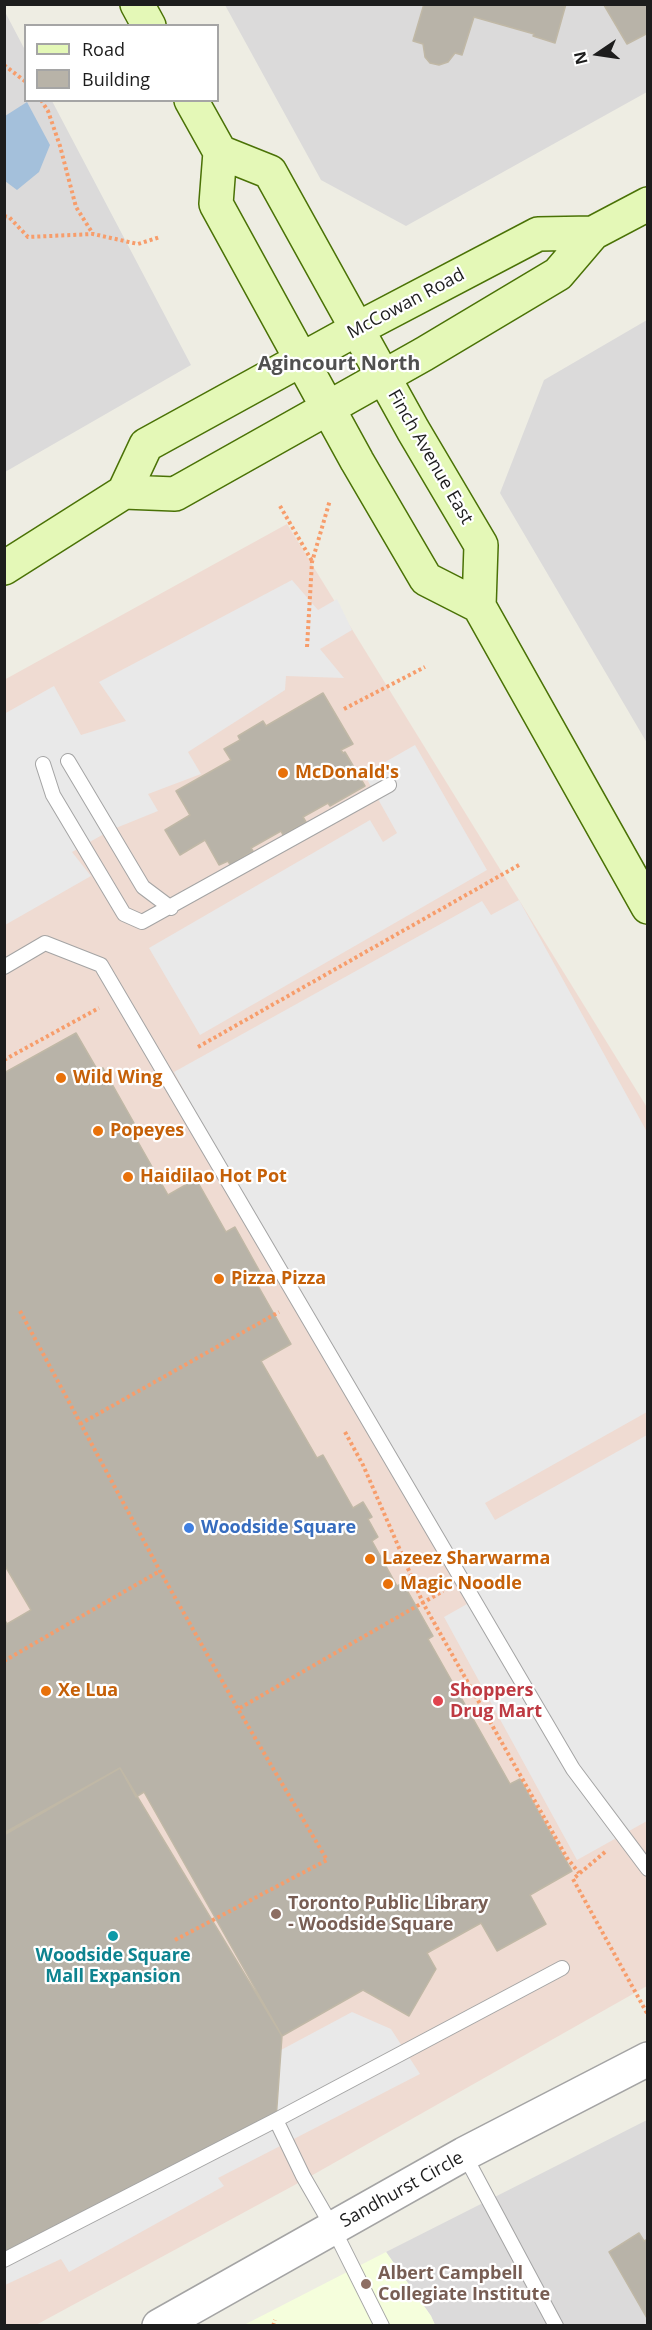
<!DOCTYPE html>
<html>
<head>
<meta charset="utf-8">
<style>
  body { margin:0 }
  #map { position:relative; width:652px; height:2330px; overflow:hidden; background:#eeede3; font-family:"Open Sans",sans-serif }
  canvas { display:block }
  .frame { position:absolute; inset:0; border:6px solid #1d1d1d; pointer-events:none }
  .legend { position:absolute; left:24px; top:24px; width:195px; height:78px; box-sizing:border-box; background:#fff; border:2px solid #a5a5a5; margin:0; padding:8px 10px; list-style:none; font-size:18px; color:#1d1d1d }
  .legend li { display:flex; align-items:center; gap:12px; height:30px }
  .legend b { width:30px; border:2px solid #a5a5a5 }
  .north { position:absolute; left:568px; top:24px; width:60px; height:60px; -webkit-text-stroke:4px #fff; paint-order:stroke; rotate:257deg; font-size:16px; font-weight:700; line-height:24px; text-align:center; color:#1d1d1d }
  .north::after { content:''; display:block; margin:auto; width:21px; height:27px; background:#1d1d1d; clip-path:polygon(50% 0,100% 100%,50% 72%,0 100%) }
</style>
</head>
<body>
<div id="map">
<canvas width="652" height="2330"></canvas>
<div class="frame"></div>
<ul class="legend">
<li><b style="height:8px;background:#e4f8b7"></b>Road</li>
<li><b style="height:16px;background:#b8b3a8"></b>Building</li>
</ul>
<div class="north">N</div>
</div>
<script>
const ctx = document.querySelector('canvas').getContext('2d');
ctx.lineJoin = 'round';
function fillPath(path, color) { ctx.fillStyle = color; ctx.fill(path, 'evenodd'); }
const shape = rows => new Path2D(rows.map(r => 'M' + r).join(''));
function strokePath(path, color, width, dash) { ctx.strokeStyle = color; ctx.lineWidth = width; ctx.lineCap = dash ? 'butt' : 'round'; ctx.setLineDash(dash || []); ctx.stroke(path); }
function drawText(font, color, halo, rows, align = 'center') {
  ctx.font = font + ' "Open Sans",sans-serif'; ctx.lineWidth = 4.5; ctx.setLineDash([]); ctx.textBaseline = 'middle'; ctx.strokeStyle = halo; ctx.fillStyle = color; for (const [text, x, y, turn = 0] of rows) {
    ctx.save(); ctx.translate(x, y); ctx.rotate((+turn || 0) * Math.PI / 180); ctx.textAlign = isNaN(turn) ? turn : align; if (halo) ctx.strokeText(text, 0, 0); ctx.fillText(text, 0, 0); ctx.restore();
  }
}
fillPath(shape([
  [225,5,647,5,647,92,406,226,321,180],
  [4,10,25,50,26,100,52,101,191,365,5,472],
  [647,320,647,743,500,493,544,380],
  [647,2120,647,2325,435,2325,431,2316,386,2252]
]), '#dbdada');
fillPath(shape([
  [287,524,648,1109,647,1986,302,2181,34,2326,4,2325,4,680]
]), '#efdbd2');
fillPath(shape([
  [386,2252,431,2316,435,2325,242,2326]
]), '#f5fedc');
fillPath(shape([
  [292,580,318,610,337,599,352,630,320,649,344,678,286,676,285,690,188,752,201,774,148,794,158,811,111,830,72,852,91,876,5,925,4,714,54,686,81,735,126,721,99,682],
  [415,745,487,870,200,1035,149,948,370,820,383,842,397,833,364,774],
  [519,900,647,1132,647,1412,485,1503,495,1520,647,1435,647,1821,577,1860,444,1617,467,1604,297,1300,174,1072,482,901,491,915],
  [4,1837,266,2058,352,2012,391,2029,420,2074,218,2178,224,2186,69,2272,61,2259,5,2285]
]), '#e9e9e9');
fillPath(shape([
  [27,102,50,145,39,172,17,190,5,181,5,116]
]), '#a4c0db');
const building = shape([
  [424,4,566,4,555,43,533,36,534,34,474,17,462,55,455,53,448,62,439,65,430,63,425,57,423,44,413,41,424,4],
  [648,4,648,33,627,44,604,5,648,4],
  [323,693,353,744,341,750,343,753,345,752,365,786,330,806,328,803,303,817,306,822,283,835,281,831,251,848,253,851,230,865,228,861,219,865,205,840,180,855,165,830,190,815,176,791,231,760,224,749,240,740,238,736,263,721,266,726,323,693],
  [76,1033,98,1071,103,1068,134,1123,129,1126,168,1195,196,1179,226,1232,235,1227,264,1279,257,1284,291,1344,261,1361,317,1458,323,1455,353,1508,363,1502,372,1517,368,1519,378,1537,372,1541,397,1586,403,1583,433,1636,428,1639,510,1784,520,1779,572,1871,530,1895,546,1924,497,1951,481,1923,427,1953,436,1969,409,2016,363,1990,282,2036,144,1792,136,1797,120,1768,4,1833,4,1619,7,1624,31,1610,4,1564,4,1073,76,1033],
  [120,1768,282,2036,276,2120,4,2260,4,1835,120,1768],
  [639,2233,644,2241,648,2239,648,2320,609,2252,639,2233]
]);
fillPath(building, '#b8b3a8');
strokePath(building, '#c0b8a6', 1.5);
const service = shape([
  [68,761,143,887,171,908],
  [43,764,53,795,124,914,142,922,389,785],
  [4,967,45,943,101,965,573,1769,648,1869],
  [276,2120,303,2176,333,2228,382,2326],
  [464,2154,556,2326],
  [4,2260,276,2120,562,1968]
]);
const tertiary = shape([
  [159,2326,464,2154,648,2059]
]);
const secondary = shape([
  [137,4,149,26],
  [191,100,220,152,216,204,357,461,426,579,479,606],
  [220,152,270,172,413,430,481,545,479,606,648,907],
  [124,492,175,494,424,354,558,274,593,233,648,204],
  [4,568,124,492,146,445,357,329,538,234,593,233]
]);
strokePath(service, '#a4a4a4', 16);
strokePath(tertiary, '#a4a4a4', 36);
strokePath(secondary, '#4a7206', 36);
strokePath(shape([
  [4,65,26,82],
  [41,100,48,111,60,146,76,207,93,234],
  [4,216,9,217,28,237,93,234,138,244,160,237],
  [280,506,312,561],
  [307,647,312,562,330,500],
  [344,709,425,667],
  [198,1047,519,865],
  [4,1060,99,1008],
  [20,1311,160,1571,238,1709,443,1591],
  [80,1424,279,1312],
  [345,1432,363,1465,423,1603,567,1858,579,1873],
  [4,1661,160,1571],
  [605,1852,573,1879,648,2015],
  [175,1940,327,1860,238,1709],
  [273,2326,275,2320]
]), '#f79d6b', 4, [3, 3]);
strokePath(service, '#fff', 14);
strokePath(tertiary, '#fff', 33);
strokePath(secondary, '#e4f8b7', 33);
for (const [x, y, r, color] of [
  [283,773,6,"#e8710a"],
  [61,1078,6,"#e8710a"],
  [98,1131,6,"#e8710a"],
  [128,1177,6,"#e8710a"],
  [219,1279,6,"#e8710a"],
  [189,1528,6,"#3f7fe0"],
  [370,1559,6,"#e8710a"],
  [388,1584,6,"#e8710a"],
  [46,1691,6,"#e8710a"],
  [438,1701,6,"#e0444e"],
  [276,1914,6,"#8d6e63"],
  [113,1936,6,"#0f9aa8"],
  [366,2284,6,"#8d6e63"]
]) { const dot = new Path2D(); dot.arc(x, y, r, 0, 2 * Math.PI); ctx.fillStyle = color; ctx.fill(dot); strokePath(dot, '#fff', 2); }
drawText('18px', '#1d1d1d', '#fff', [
  ["McCowan Road",406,304,-28],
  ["Finch Avenue East",430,457,60],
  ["Sandhurst Circle",402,2190,-29]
]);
drawText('bold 18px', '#c56008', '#fff', [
  ["McDonald's",295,773],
  ["Wild Wing",73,1078],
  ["Popeyes",110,1131],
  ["Haidilao Hot Pot",140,1177],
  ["Pizza Pizza",231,1279],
  ["Lazeez Sharwarma",382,1559],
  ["Magic Noodle",400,1584],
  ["Xe Lua",58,1691]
], 'left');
drawText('bold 18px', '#366cbe', '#fff', [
  ["Woodside Square",201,1528]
], 'left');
drawText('bold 18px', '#be3a42', '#fff', [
  ["Shoppers",450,1691],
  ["Drug Mart",450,1712]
], 'left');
drawText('bold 18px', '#785e54', '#fff', [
  ["Toronto Public Library",288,1904],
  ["- Woodside Square",288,1925],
  ["Albert Campbell",378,2274],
  ["Collegiate Institute",378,2295]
], 'left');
drawText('bold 18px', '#0d838f', '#fff', [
  ["Woodside Square",113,1956],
  ["Mall Expansion",113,1977]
]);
drawText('bold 20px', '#505050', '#fff', [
  ["Agincourt North",339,364]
]);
</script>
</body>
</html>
